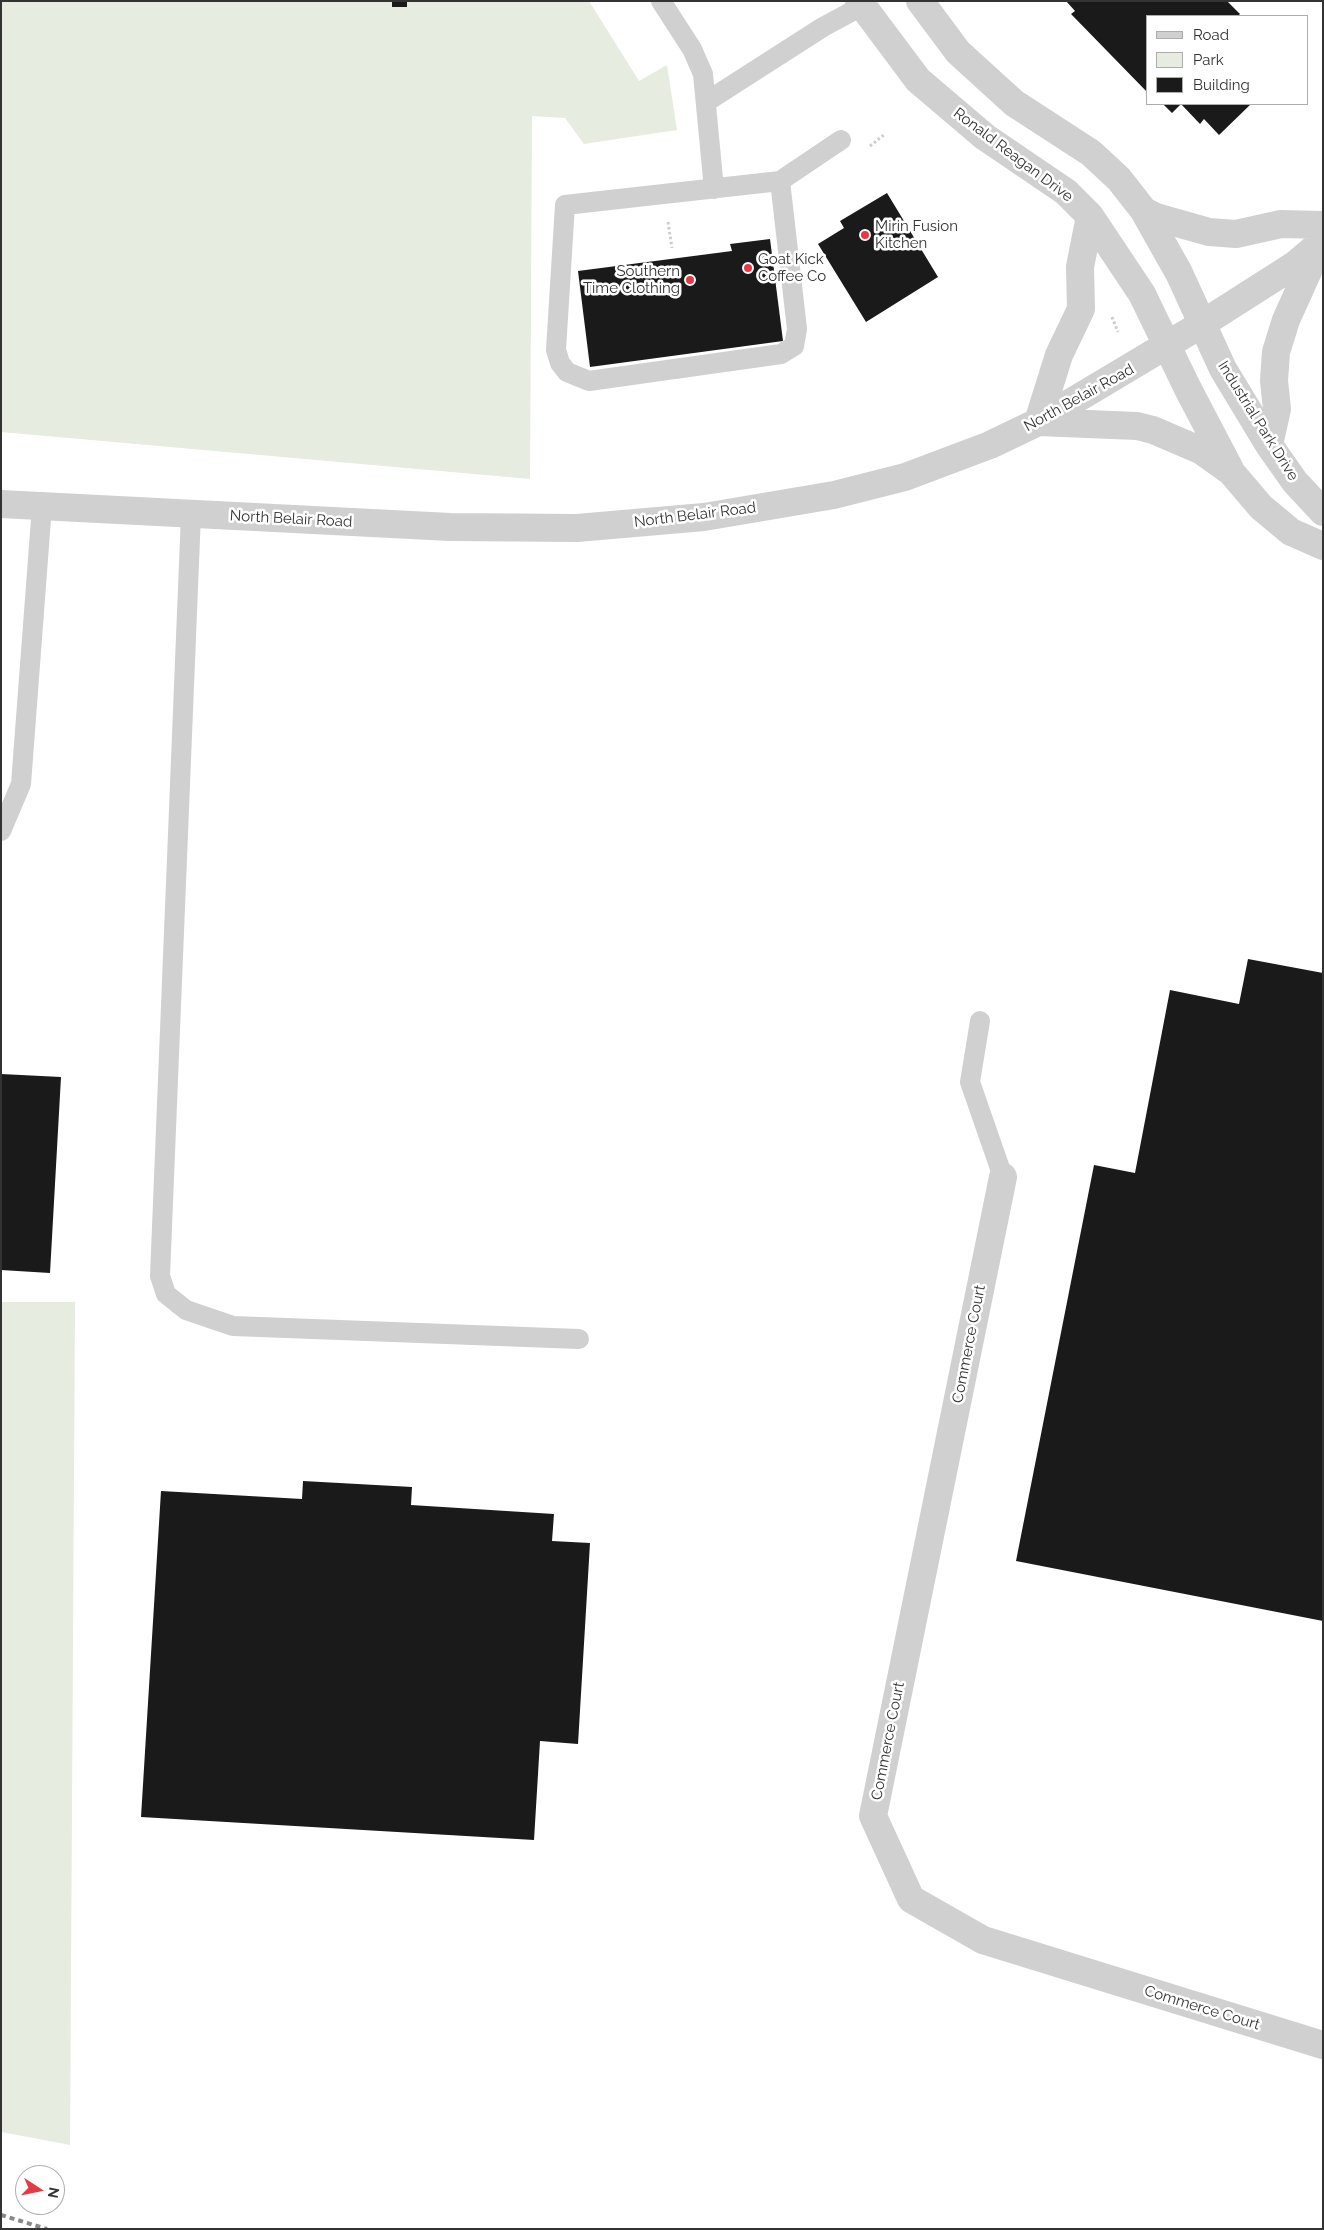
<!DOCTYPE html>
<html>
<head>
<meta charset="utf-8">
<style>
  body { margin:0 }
  #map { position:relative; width:1324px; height:2230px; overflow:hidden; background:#fff; font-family:Raleway,sans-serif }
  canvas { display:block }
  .frame { position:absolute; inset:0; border:2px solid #333; pointer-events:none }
  .legend { position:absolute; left:1146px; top:15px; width:162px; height:90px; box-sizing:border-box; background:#fff; border:1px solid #adadad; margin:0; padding:6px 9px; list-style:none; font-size:15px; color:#333 }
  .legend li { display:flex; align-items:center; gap:10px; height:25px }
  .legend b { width:25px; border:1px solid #adadad }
  .north { position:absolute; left:15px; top:2165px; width:50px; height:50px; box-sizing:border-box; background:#fff; border:1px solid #adadad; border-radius:50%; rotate:101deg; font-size:14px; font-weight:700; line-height:20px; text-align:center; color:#333 }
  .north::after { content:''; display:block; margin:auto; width:18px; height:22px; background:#e63946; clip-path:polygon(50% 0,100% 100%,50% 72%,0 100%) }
</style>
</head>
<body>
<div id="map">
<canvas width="1324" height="2230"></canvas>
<div class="frame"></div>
<ul class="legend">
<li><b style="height:6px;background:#d0d0d0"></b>Road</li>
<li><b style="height:14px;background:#e6ecdf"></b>Park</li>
<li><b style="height:14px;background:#1a1a1a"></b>Building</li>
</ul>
<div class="north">N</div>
</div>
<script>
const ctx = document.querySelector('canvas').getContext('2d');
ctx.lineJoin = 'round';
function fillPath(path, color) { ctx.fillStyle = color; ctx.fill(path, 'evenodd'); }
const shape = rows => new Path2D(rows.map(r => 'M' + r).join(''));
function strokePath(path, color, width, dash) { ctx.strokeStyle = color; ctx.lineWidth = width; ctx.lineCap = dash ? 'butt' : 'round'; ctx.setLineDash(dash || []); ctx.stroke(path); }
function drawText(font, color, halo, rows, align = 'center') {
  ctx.font = font + ' Raleway,sans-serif'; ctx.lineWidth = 5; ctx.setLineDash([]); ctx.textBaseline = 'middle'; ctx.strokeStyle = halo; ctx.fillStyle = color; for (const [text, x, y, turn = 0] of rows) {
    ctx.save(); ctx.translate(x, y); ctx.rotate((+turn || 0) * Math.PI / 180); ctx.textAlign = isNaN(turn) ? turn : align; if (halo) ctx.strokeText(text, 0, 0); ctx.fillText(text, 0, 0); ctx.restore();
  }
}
fillPath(shape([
  [1,1,589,1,639,81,667,65,677,130,584,144,565,118,532,116,530,479,1,432],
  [1,1302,75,1302,70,2145,1,2132]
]), '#e6ecdf');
fillPath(shape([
  [392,1,407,1,407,7,392,7],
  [1066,1,1227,1,1240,14,1238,16,1148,16,1148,93,1071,14,1075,11],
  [1163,104,1181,104,1172,113],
  [1181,104,1251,104,1219,135,1204,119,1200,124],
  [887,193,938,277,866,322,818,244,844,228,840,221],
  [770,239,783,341,590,367,578,271,732,251,730,244],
  [1248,959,1323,973,1323,1621,1016,1561,1094,1165,1135,1173,1170,990,1239,1004],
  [1,1074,61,1077,50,1273,1,1270],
  [303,1481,412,1487,411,1505,554,1514,552,1541,590,1543,578,1744,540,1741,534,1840,141,1817,161,1491,302,1499]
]), '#1a1a1a');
strokePath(shape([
  [870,146,885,134],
  [668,222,672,248],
  [1112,317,1118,332]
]), '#cdcdcd', 3, [2.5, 2.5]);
strokePath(shape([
  [661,1,692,49,703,74,714,189],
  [706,102,823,27,862,6],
  [780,181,797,329,794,346,781,354,589,381,567,372,560,363,556,350,565,205,780,181,841,140],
  [191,514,160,1276,166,1294,186,1310,233,1326,579,1339],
  [1,831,21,784,42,506],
  [980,1021,970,1082,1003,1177]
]), '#d0d0d0', 20);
strokePath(shape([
  [1003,1177,873,1816,911,1899,983,1940,1323,2045]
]), '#d0d0d0', 28);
strokePath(shape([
  [859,1,918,80,985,137,1066,192,1090,216,1142,294,1188,389,1232,473,1261,507,1291,532,1323,546],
  [920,1,958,52,1014,103,1091,153,1119,179,1144,211,1179,273,1223,369,1269,445,1295,482,1323,512],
  [1144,211,1156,217,1209,232,1236,234,1281,224,1323,225],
  [1090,216,1080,267,1081,309,1059,355,1038,422,1137,426,1153,430,1202,451,1230,471],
  [1269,445,1277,409,1274,381,1276,352,1286,320,1318,249],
  [1,504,450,527,577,528,704,517,834,495,905,477,990,445,1038,422,1202,324,1296,264,1323,241]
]), '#d0d0d0', 28);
strokePath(shape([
  [1,2215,47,2229]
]), '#888', 4, [5, 4]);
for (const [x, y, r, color] of [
  [865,235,5,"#e63946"],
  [748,268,5,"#e63946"],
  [690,280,5,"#e63946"]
]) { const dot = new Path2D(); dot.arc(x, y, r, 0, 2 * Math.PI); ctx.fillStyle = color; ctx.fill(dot); strokePath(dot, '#fff', 2); }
drawText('15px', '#333', '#fff', [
  ["Ronald Reagan Drive",1013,155,37],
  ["North Belair Road",1079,398,-29],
  ["Industrial Park Drive",1258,421,58],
  ["North Belair Road",695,515,-7],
  ["North Belair Road",291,519,3],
  ["Commerce Court",969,1344,-79],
  ["Commerce Court",888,1741,-79],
  ["Commerce Court",1202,2008,17]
]);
drawText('15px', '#333', '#fff', [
  ["Mirin Fusion",875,226],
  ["Kitchen",875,243],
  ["Goat Kick",758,259],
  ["Coffee Co",758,276],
  ["Southern",680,271,"right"],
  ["Time Clothing",680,288,"right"]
], 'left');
</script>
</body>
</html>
